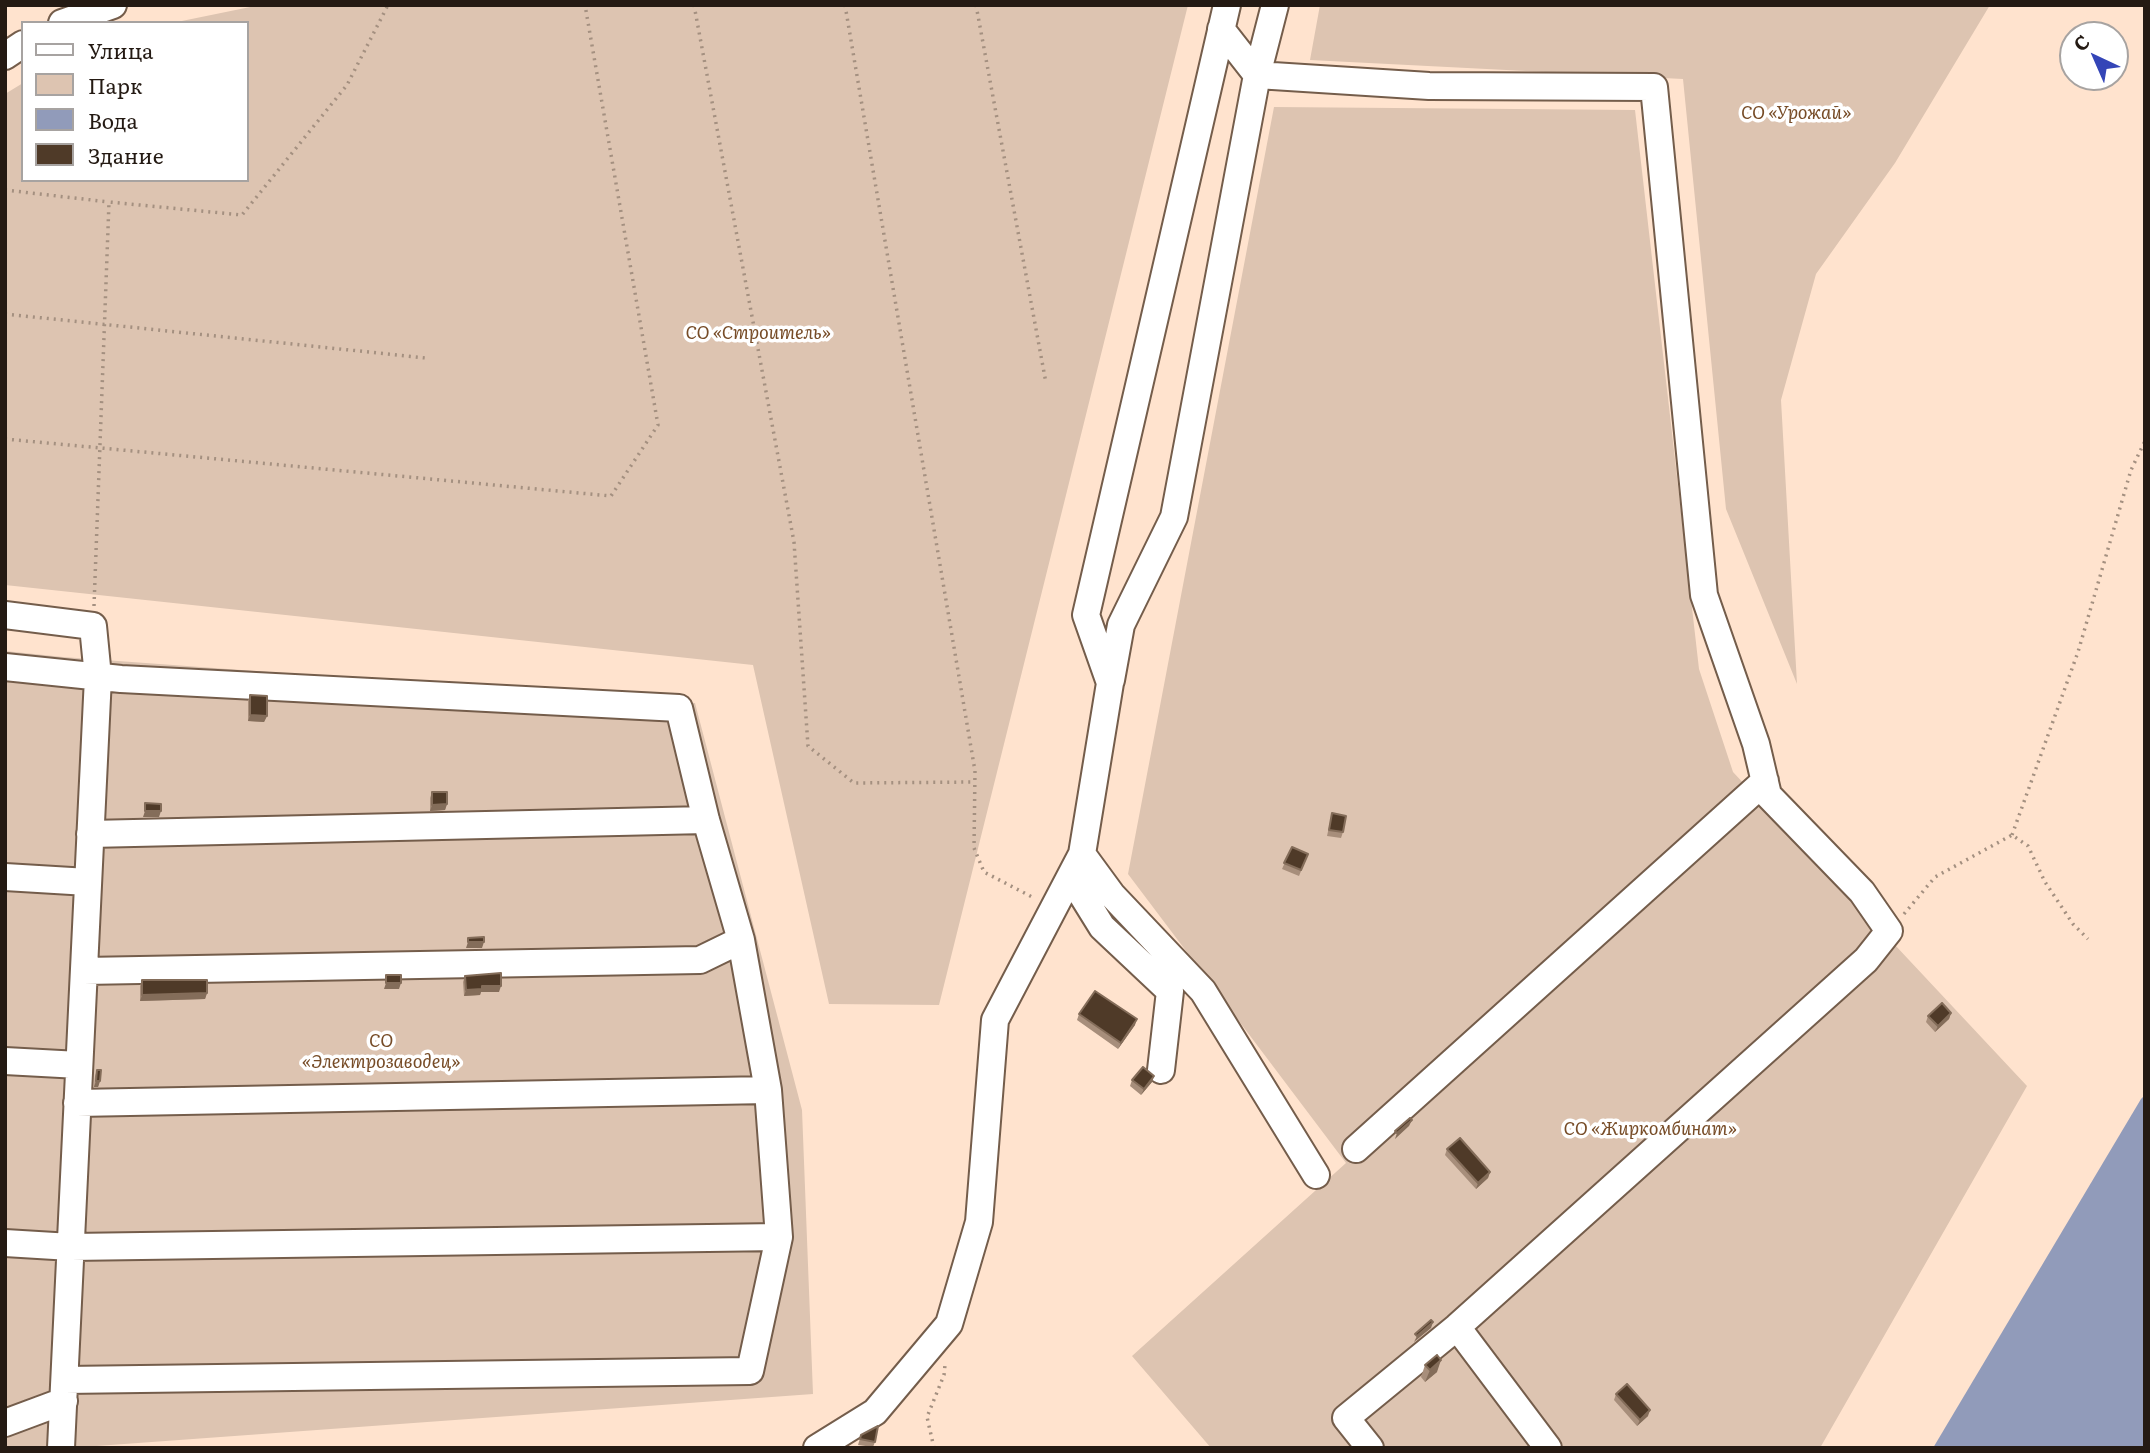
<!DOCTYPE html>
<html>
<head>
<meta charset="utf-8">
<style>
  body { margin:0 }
  #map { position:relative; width:2150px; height:1453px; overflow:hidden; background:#ffe3ce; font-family:Literata,serif }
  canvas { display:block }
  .frame { position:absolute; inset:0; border:7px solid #241a13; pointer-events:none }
  .legend { position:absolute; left:21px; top:21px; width:228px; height:161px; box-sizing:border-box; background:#fff; border:2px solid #a7a3a1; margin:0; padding:9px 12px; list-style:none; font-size:21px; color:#241a13 }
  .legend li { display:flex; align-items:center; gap:14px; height:35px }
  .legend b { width:35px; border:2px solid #a7a3a1 }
  .north { position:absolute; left:2059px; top:21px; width:70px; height:70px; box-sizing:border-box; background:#fff; border:2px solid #a7a3a1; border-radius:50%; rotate:316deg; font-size:19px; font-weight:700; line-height:28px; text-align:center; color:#241a13 }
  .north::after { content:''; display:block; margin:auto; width:24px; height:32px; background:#3445b7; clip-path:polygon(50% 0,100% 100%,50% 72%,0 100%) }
</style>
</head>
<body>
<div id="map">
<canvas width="2150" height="1453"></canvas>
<div class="frame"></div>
<ul class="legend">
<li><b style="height:9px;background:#fff"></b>Улица</li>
<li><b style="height:19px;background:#ddc4b1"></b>Парк</li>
<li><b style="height:19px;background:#919bba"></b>Вода</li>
<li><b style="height:19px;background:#4f3a28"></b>Здание</li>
</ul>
<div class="north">С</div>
</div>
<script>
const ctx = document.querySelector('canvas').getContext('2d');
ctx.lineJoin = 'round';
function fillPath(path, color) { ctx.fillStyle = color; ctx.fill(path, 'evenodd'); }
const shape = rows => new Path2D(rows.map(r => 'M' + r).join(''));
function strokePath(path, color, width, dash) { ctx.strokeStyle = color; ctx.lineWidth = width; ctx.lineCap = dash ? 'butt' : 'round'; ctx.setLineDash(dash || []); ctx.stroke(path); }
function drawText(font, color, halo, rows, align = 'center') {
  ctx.font = font + ' Literata,serif'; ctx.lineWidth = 7; ctx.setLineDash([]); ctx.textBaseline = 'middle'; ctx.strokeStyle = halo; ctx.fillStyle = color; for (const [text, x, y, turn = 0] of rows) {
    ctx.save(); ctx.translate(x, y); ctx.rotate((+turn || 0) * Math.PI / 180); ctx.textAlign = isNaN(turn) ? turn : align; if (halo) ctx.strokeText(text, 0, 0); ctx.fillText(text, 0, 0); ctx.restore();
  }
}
fillPath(shape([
  [260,5,1188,5,939,1005,829,1004,753,665,5,585,5,94,23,83,23,180,247,180,247,23,172,23],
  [1320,5,1990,5,1895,163,1816,274,1781,400,1797,684,1726,509,1683,79,1310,60],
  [1274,107,1635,110,1699,669,1733,772,2027,1086,1820,1448,1211,1448,1132,1356,1346,1163,1128,874],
  [5,651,63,657,695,703,802,1110,813,1394,69,1448,5,1448]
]), '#ddc4b1');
fillPath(shape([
  [2145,1095,2145,1448,1933,1448,2141,1099]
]), '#919bba');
const minor = shape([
  [62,23,113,5],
  [1221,29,1257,75,1429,86,1654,87,1704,595,1756,744,1768,795,1862,892,1889,931,1866,960,1457,1327,1346,1418,1370,1448],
  [5,56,23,44],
  [5,615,93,626,98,677,61,1448],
  [5,667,121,679,679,708,706,820,741,940,768,1090,779,1237,750,1371,65,1380],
  [1111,680,1121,625,1174,517,1257,75,1275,5],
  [90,834,706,820],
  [1082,854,1112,895,1203,991,1316,1175],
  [5,877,88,882],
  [1071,877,1102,927,1170,991,1161,1070],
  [84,971,700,960,741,940],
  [5,1061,79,1065],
  [77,1103,768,1090],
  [1356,1149,1765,781],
  [5,1243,71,1247,779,1237],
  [1457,1327,1548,1448],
  [5,1423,64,1401],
  [817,1448,875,1412,949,1324,979,1222,995,1020,1082,854,1110,683,1086,615,1227,5]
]);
strokePath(minor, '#745d4b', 30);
strokePath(shape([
  [694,5,794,542,808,746,854,783,975,782],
  [845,5,975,771,974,848,984,872,1034,898],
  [976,5,1046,383],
  [5,190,109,202],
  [5,314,426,358],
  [5,439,611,496,658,425,585,5],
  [94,606,109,202,242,215,347,85,388,5],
  [2012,835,2078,652,2131,470,2145,441],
  [1904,914,1935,877,2012,835,2028,846,2045,882,2073,924,2088,939],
  [934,1448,927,1417,944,1375,945,1365]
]), '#a49080', 3.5, [2, 5]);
strokePath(minor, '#fff', 26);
fillPath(shape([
  [250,695,267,716,264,722,248,721,248,701],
  [432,792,447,804,445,810,430,811,430,798],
  [1332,813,1343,832,1341,838,1327,836],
  [1292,847,1308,854,1299,876,1282,869],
  [465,976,499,992,481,992,480,995,464,996,463,982],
  [142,980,207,993,205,999,140,1001,140,986],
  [1951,1013,1949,1019,1935,1032,1926,1022,1928,1016],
  [1079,1014,1135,1025,1118,1049,1077,1020],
  [97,1070,100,1081,98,1087,94,1087,95,1076],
  [1154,1076,1152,1082,1141,1095,1130,1086,1132,1080],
  [1447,1149,1490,1172,1488,1178,1476,1189,1445,1155],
  [1425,1365,1437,1372,1425,1382,1421,1377],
  [1616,1394,1648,1416,1637,1426,1614,1400],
  [861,1435,875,1442,873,1447,858,1445]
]), '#a78e7b');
fillPath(shape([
  [250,715,267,716,264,722,248,721],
  [447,804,445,810,430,811,432,805],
  [145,811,161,811,159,817,143,817],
  [468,942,484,942,482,948,466,948],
  [386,983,401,983,399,989,384,989],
  [482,986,501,986,499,992,481,992,480,995,464,996,466,990],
  [207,993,205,999,140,1001,142,995],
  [1951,1013,1949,1019,1935,1032,1938,1026],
  [1137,1019,1135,1025,1118,1049,1121,1043],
  [1154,1076,1152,1082,1141,1095,1144,1089],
  [96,1081,100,1081,98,1087,94,1087],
  [1412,1120,1409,1126,1395,1139,1397,1133],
  [1490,1172,1488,1178,1476,1189,1478,1183],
  [1433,1322,1431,1328,1414,1342,1417,1336],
  [1441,1360,1437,1372,1425,1382,1430,1370],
  [1650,1410,1648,1416,1637,1426,1640,1420]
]), '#846d5a');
const building = shape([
  [250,695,267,696,267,716,250,715,250,695],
  [432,792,447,792,447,804,432,805,432,792],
  [145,803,161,804,161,811,145,811,145,803],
  [1332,813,1346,816,1343,832,1329,830,1332,813],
  [1292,847,1308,854,1301,870,1284,863,1292,847],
  [484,937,484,942,468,942,468,938,484,937],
  [501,973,501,986,482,986,482,989,466,990,465,976,501,973],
  [386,975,401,975,401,983,386,983,386,975],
  [142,980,207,980,207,993,142,995,142,980],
  [1095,991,1137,1019,1121,1043,1079,1014,1095,991],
  [1942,1003,1951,1013,1938,1026,1928,1016,1942,1003],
  [1143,1067,1154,1076,1144,1089,1132,1080,1143,1067],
  [97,1070,101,1070,100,1081,96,1081,97,1070],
  [1410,1118,1412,1120,1397,1133,1395,1131,1410,1118],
  [1460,1138,1490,1172,1478,1183,1447,1149,1460,1138],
  [1431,1320,1433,1322,1417,1336,1415,1334,1431,1320],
  [1437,1355,1441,1360,1430,1370,1425,1365,1437,1355],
  [1627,1384,1650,1410,1640,1420,1616,1394,1627,1384],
  [878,1426,875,1442,860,1439,861,1435,878,1426]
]);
fillPath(building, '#4f3a28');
strokePath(building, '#846d5a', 2);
drawText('italic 18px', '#774c27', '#fff', [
  ["СО «Урожай»",1796,114],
  ["СО «Строитель»",758,334],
  ["СО",381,1042],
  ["«Электрозаводец»",381,1063],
  ["СО «Жиркомбинат»",1650,1130]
]);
</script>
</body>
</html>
